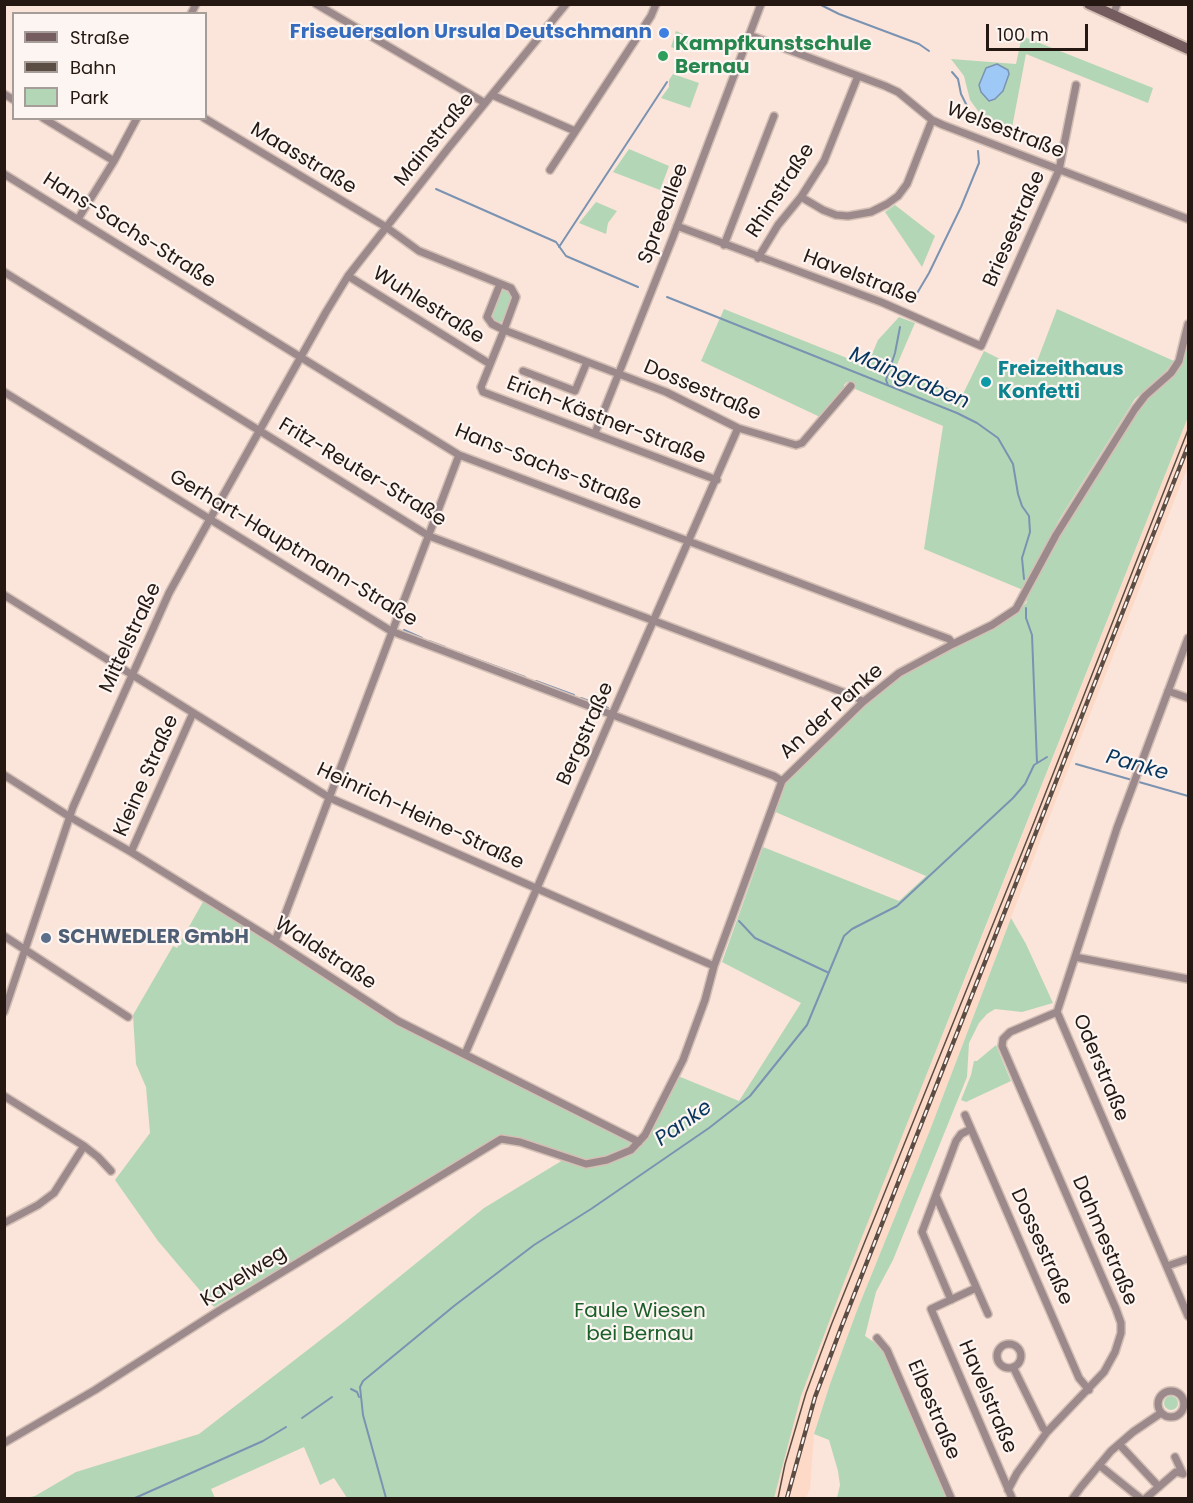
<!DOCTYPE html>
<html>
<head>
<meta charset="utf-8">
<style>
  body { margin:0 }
  #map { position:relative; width:1193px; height:1503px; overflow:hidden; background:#fbe4d9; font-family:Poppins,sans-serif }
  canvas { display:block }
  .frame { position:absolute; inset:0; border:6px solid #251812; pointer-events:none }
  .legend { position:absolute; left:12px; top:12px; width:195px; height:108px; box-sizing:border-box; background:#fcf5f1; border:2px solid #a69d98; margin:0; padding:8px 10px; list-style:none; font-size:18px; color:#251812 }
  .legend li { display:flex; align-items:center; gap:12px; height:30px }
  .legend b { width:30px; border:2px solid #a69d98 }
  .scale { position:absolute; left:986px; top:24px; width:102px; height:27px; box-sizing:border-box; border:3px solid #251812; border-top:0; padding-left:8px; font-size:18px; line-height:21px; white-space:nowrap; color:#251812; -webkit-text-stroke:4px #fcf5f1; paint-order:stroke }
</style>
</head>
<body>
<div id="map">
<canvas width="1193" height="1503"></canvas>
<div class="frame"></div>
<ul class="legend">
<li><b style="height:8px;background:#755c5e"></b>Straße</li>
<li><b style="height:8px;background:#5b4c44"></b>Bahn</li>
<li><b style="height:16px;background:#b3d7b6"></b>Park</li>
</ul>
<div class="scale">100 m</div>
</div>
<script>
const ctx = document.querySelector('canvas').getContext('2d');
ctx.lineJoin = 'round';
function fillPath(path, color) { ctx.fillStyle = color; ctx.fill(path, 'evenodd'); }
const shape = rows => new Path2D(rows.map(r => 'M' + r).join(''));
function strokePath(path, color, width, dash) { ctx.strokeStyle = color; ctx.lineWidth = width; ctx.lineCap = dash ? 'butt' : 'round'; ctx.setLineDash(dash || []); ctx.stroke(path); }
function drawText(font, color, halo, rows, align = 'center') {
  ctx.font = font + ' Poppins,sans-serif'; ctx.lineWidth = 4.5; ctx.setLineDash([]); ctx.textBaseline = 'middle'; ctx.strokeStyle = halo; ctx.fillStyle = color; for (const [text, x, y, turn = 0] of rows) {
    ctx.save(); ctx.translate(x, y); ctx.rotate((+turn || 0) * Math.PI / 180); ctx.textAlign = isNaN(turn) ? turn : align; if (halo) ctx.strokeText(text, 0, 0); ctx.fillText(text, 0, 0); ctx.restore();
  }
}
fillPath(shape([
  [1188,417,1188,466,1051,813,930,1130,856,1313,830,1384,814,1434,810,1489,806,1498,773,1498,801,1396,855,1249,966,977]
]), '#fddac7');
fillPath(shape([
  [676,31,690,37,685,52,671,47],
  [1022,36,1153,88,1148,103,1026,54,1011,133,986,122,970,100,964,76,951,59,1016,64],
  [673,74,699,83,690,108,661,98,669,87,669,80],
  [629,149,669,166,660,190,613,172],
  [596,202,617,211,608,223,606,234,579,223],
  [895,205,935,236,922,267,885,212],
  [503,289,510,292,512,302,505,320,498,324,494,323,490,317,498,293],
  [724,309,867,366,878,340,899,317,915,323,896,367,963,394,984,351,1024,371,1033,372,1057,309,1174,361,1165,372,1135,399,1059,520,1023,590,924,549,943,426,855,389,856,385,852,382,847,382,844,385,844,391,820,417,701,361],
  [1188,331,1188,417,846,1277,801,1396,774,1498,347,1498,334,1478,320,1485,304,1447,211,1489,215,1498,26,1498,35,1496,76,1472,199,1434,345,1321,484,1208,563,1160,502,1137,364,1220,214,1307,158,1241,115,1180,150,1133,146,1087,136,1064,133,1015,173,946,177,948,204,900,274,943,330,982,397,1024,627,1140,638,1147,678,1076,739,1101,801,1003,722,962,763,847,899,901,926,876,773,811,781,789,788,778,867,702,900,677,1011,616,1021,608,1027,602,1026,600,1058,537,1135,413,1148,397,1169,379,1179,367,1184,356],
  [1011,918,1026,944,1053,1003,1022,1012,995,1009,987,1014,979,1023,969,1043,967,1077,893,1260,876,1292,865,1336,884,1349,946,1498,837,1498,840,1485,838,1471,829,1440,814,1434,830,1384,856,1313,930,1130],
  [996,1045,1011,1081,966,1102,961,1100,971,1075,974,1061,977,1061],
  '1164 1403a7 7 0 1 1 14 0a7 7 0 1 1-14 0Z'
]), '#b3d7b6');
const water = shape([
  [997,64,1008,70,1009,74,1003,91,995,99,989,101,981,92,979,85,986,68,997,64]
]);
fillPath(water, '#9ec8f6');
strokePath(water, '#7a93b2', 1.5);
strokePath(shape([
  [821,5,839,14,919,44,929,51],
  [952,72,958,79,961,94,971,114,972,123],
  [436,189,556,242,566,256,638,287],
  [559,247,667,82],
  [667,297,957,413,977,423,998,438,1013,464,1018,494,1022,506,1029,516,1030,532,1022,558,1024,579],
  [913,300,929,273,961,207,979,163,978,151],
  [888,385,886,380,895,353,900,327],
  [1026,608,1026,618,1032,635,1037,763],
  [404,630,422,638],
  [429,641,445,647],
  [451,650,463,654],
  [465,655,525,677],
  [536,681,574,695],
  [581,698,608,708],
  [1076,764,1188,796],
  [739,921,755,938,827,972],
  [351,1389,357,1392,359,1397],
  [302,1418,332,1397],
  [135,1498,263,1441,286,1427],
  [386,1498,363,1415,360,1387,363,1381,454,1306,534,1245,591,1209,709,1128,750,1096,807,1025,844,936,852,929,897,906,1013,798,1025,784,1034,765,1047,757]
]), '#7a93b2', 2);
const street = shape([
  [316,4,485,103],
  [191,14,196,4],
  [1113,16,1117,4],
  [749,35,885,86,898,92,932,120,943,125,1188,219],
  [4,94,14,100],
  [492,95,575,131],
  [43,118,114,161],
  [204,118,386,227,419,251,511,288,516,297,504,330,666,392,738,428,796,445,802,443,851,386],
  [550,170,651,16,656,4],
  [4,174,459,455,941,636,949,639,953,644],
  [801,197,823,210,836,215,848,216,871,212,887,204,898,196,907,184,932,120],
  [78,219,114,161,137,118],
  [677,226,881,302,981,346,1059,170,1076,85],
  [724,245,774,116],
  [758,258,778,225,801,197,824,161,858,76],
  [4,272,429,536,856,697,863,702],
  [348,276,490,364],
  [500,284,487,317,492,324,504,330,481,387,483,392,717,480],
  [523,371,575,391,587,362],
  [4,392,391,631,774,776,782,781],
  [595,433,673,237,761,4],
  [4,595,330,798,714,966],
  [1188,638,1117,828,1057,1012,1188,1316],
  [1168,691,1188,698],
  [4,775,70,817,131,852,275,941,398,1021,639,1142],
  [131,852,193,713],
  [4,936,128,1017],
  [275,941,459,455],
  [1075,957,1188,979],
  [4,1012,73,807,169,593,210,519,326,312,348,276,450,146,566,4],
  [465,1054,612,715,738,428],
  [4,1096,84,1146,98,1157,111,1171],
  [965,1115,1079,1378,1089,1390],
  [936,1196,988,1314],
  [4,1223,38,1205,54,1193,84,1146],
  [1167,1266,1188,1259],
  [976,1288,931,1309,1012,1498],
  [951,1300,922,1232,956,1141,961,1134,971,1129],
  [877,1338,887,1350,951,1498],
  '997 1356a12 12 0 1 1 24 0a12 12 0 1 1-24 0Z',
  [1013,1367,1043,1428,1047,1432],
  '1158 1404a13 13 0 1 1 26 0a13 13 0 1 1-26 0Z',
  [4,1443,95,1390,220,1310,501,1139,520,1142,586,1164,607,1160,631,1150,645,1135,683,1060,705,1000,714,966,782,781,863,702,899,673,953,644,992,625,1016,609,1056,535,1135,409,1145,396,1171,373,1179,361,1188,324],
  [1119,1444,1159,1487],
  [1099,1465,1140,1498],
  [1008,1490,1017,1473,1047,1432,1104,1372,1115,1352,1121,1333,1121,1323,1116,1309,1002,1046,1003,1039,1010,1032,1057,1012],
  [1073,1498,1081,1487,1111,1451,1133,1432,1161,1413],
  [1146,1498,1176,1472,1183,1474,1175,1457]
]);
const secondary = shape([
  [1089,4,1188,49]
]);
strokePath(street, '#d4bfb5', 10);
strokePath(secondary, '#d4bfb5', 14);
strokePath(street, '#9b898b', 7);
strokePath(secondary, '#755c5e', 10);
strokePath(shape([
  [778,1498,785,1464,806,1393,832,1323,1031,830,1188,430]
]), '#5b4c44', 1.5);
const rail = shape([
  [787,1498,815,1397,841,1328,1188,446]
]);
strokePath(rail, '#5b4c44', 4.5);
strokePath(rail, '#fcf5f1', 2, [7]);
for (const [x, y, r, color] of [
  [664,33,6,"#3f7fe0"],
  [663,56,6,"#2e9e5b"],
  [986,382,6,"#0f9aa8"],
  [46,938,6,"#5c6f8a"]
]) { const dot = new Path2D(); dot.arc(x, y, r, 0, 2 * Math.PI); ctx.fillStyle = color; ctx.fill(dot); strokePath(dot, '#fcf5f1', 2); }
drawText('bold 20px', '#366cbe', '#fcf5f1', [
  ["Friseuersalon Ursula Deutschmann",652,33]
], 'right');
drawText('bold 20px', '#27864d', '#fcf5f1', [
  ["Kampfkunstschule",675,45],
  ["Bernau",675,68]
], 'left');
drawText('20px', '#251812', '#fcf5f1', [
  ["Welsestraße",1005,131,21],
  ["Mainstraße",435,140,-51],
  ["Maasstraße",303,159,31],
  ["Rhinstraße",781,191,-57],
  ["Spreeallee",664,214,-69],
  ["Briesestraße",1015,229,-66],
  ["Hans-Sachs-Straße",129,231,32],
  ["Havelstraße",860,278,21],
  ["Wuhlestraße",428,306,32],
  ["Dossestraße",702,391,23],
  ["Erich-Kästner-Straße",606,421,21],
  ["Hans-Sachs-Straße",548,468,22],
  ["Fritz-Reuter-Straße",362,473,31],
  ["Gerhart-Hauptmann-Straße",293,549,31],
  ["Mittelstraße",131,638,-65],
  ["An der Panke",832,712,-42],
  ["Bergstraße",586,734,-66],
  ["Kleine Straße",147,776,-66],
  ["Heinrich-Heine-Straße",420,817,25],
  ["Waldstraße",325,954,33],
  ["Oderstraße",1100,1068,67],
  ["Dahmestraße",1104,1241,67],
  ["Dossestraße",1041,1247,66],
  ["Kavelweg",244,1277,-32],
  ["Havelstraße",987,1397,67],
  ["Elbestraße",933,1410,67]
]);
drawText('bold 20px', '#0d838f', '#fcf5f1', [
  ["Freizeithaus",998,370],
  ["Konfetti",998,393]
], 'left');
drawText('bold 20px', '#4e5e75', '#fcf5f1', [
  ["SCHWEDLER GmbH",58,938]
], 'left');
drawText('20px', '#1a5f29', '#fcf5f1', [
  ["Faule Wiesen",640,1312],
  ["bei Bernau",640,1335]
]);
drawText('italic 21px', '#07355e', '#fcf5f1', [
  ["Maingraben",909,379,23],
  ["Panke",1137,766,16],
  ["Panke",684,1124,-35]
]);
</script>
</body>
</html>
